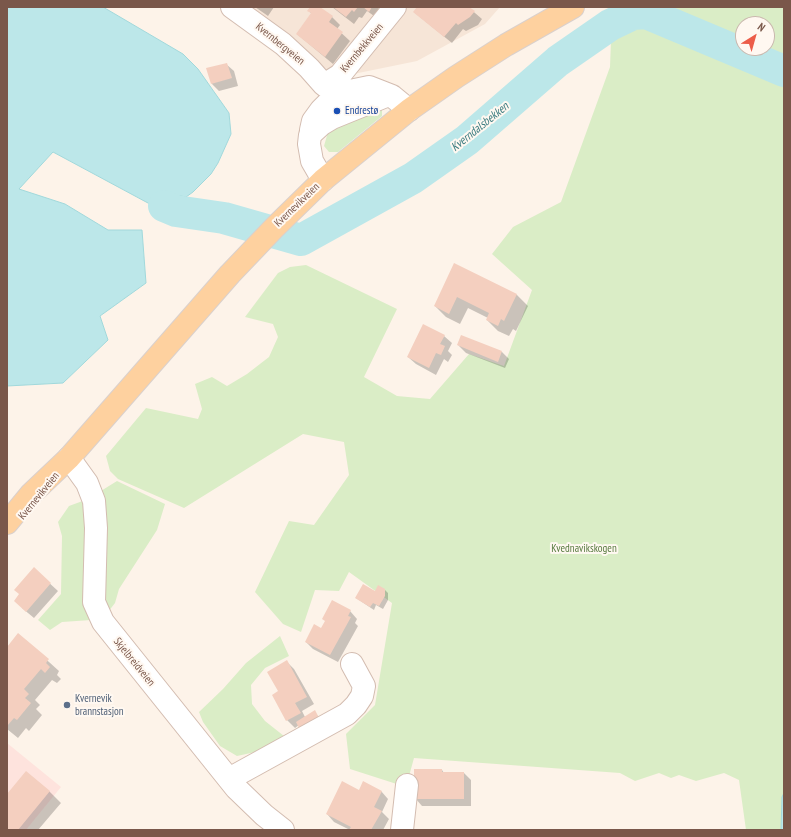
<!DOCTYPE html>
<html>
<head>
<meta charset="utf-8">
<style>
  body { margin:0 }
  #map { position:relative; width:791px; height:837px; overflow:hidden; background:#fdf3e9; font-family:"PT Sans Narrow",sans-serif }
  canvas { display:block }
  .frame { position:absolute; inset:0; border:8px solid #7a574a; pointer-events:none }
  .north { position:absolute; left:735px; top:16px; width:40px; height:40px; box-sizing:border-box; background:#fff8f1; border:1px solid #cab8ae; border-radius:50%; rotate:37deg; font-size:11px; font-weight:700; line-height:16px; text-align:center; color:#7a574a }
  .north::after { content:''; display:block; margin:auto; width:14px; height:18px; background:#ec5d49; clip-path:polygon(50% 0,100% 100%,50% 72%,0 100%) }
</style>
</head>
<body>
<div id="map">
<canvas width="791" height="837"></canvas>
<div class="frame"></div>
<div class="north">N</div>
</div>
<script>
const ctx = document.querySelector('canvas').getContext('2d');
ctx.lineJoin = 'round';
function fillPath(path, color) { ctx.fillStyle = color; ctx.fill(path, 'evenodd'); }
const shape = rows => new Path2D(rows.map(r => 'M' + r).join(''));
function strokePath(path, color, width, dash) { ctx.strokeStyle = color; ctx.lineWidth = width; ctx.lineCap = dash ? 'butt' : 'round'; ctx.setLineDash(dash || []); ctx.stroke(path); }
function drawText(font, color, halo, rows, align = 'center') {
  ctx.font = font + ' "PT Sans Narrow",sans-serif'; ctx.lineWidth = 4; ctx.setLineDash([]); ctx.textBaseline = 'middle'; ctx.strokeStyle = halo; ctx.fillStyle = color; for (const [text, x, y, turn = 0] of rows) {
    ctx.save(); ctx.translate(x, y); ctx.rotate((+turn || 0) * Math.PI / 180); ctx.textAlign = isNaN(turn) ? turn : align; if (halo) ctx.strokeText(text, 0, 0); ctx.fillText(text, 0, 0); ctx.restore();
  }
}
fillPath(shape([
  [238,7,500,7,485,24,417,61,329,79]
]), '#f6e5d7');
fillPath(shape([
  [7,743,61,787,26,830,7,830]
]), '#fee3dd');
fillPath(shape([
  [656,7,784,7,784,66,651,10],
  [743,24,767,24,767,48,743,48],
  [655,20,784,76,784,793,782,797,781,830,746,830,739,780,724,773,696,781,679,775,671,778,659,773,635,781,620,773,414,758,406,787,350,769,346,734,375,705,392,603,349,572,339,591,315,590,301,632,283,624,255,592,289,521,314,525,349,475,344,442,303,434,184,508,118,479,110,471,106,456,146,408,198,419,202,409,195,384,212,377,227,386,247,374,269,357,278,337,273,324,245,317,278,273,290,267,306,265,397,309,364,377,397,396,430,399,469,354,504,366,532,290,492,254,513,227,561,202,610,67,611,40,626,28],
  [382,108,382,116,338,152,329,152,324,146,328,132],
  [117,481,165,504,157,530,119,589,115,603,108,612,91,620,62,622,50,630,38,620,61,594,62,536,58,522,69,506,88,499],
  [280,636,289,656,265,668,251,685,252,704,265,721,284,736,260,751,237,756,220,746,203,722,199,712,223,689,246,663]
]), '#daedc6');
const water = shape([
  [7,7,103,7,183,54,198,69,229,113,231,134,218,163,211,174,193,192,186,197,169,194,165,195,167,203,161,210,53,152,19,189,65,204,108,230,142,230,146,283,100,316,108,340,63,383,7,386,7,7],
  [784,793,784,830,781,830,782,797,784,793]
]);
fillPath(water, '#bce7e9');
strokePath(water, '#a1d8db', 1);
fillPath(shape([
  [255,7,274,7,268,16],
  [311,7,317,7,332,17,340,25,337,29,350,41,333,64,297,34,312,14,309,11],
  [332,7,377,7,382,12,377,18,367,11,362,18,359,17,354,24],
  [418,7,468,7,482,19,478,25,466,31,463,29,452,43,414,12],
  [226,64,234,71,238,86,219,91,212,84,208,69],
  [455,265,517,295,528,306,516,331,513,329,509,336,498,331,487,320,488,318,468,308,460,324,446,317,435,306],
  [444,336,452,343,448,351,452,355,448,362,444,359,436,375,416,364,408,357],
  [458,345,502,352,509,359,505,368,466,353],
  [34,569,58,591,34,618,22,608],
  [385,590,388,593,388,600,383,609,376,605,374,610,356,598],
  [350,611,357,619,355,623,358,626,338,662,313,649,306,642,321,629],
  [19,635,59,671,57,675,61,679,57,683,52,680,35,700,40,705,36,709,42,715,29,731,26,728,18,738,7,729,7,648],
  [287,662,294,669,314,704,302,711,305,717,315,712,322,722,299,725,295,728,287,720,273,695,279,692],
  [442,770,444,773,464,773,471,780,471,806,422,806,415,798],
  [49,791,61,803,38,830,7,830,7,796],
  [359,791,381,791,388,799,382,812,389,819,383,830,350,830,334,822,327,814]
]), '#0003');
strokePath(shape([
  [164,206,176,211,224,218,301,240,413,178,467,140,558,61,610,25,633,14,646,13,784,71]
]), '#bce7e9', 32);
fillPath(shape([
  [310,7,320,7,333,16,329,22,343,32,325,57,296,34,311,13,307,11],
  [333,7,358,7,354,12,352,10,346,17],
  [363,7,372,7,369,12],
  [417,7,469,7,475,11,470,17,458,25,456,23,444,37,413,12],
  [227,63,232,78,211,84,206,68],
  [454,263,517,294,504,321,501,319,498,326,486,320,489,313,457,297,449,314,434,306],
  [423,324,445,335,440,344,445,346,441,355,436,353,429,368,407,357],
  [461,335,502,351,498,362,457,345],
  [34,567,51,583,26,612,14,601,19,594,14,590],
  [363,584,375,591,378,585,385,589,385,596,379,606,373,603,370,607,355,598],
  [332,600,351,610,348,616,351,617,330,655,305,642,314,624,321,628,325,621,322,619],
  [18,633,49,659,46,663,50,667,45,673,41,669,24,689,29,694,25,698,31,703,17,720,14,718,7,726,7,647],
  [287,660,307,697,295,703,301,713,286,721,272,695,278,691,267,672],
  [315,710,319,718,300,730,296,722],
  [414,769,442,769,442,772,464,772,464,799,414,799],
  [26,771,50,791,18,830,7,830,7,794],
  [342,781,359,790,363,781,382,791,374,807,382,811,371,830,349,830,351,827,326,814]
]), '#f4cfbf');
const minor = shape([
  [232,7,283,44,309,68,324,85,340,75,395,7],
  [311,130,313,121,321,110,332,99,345,92,369,87,392,96],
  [323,180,312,161,309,144,310,135,322,124,332,118,386,96,392,96,409,110],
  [69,458,87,483,94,501,96,528,94,602,103,622,236,788,264,815,283,830],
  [229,779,347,714,356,705,362,696,364,686,352,664],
  [402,830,407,785]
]);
const major = shape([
  [7,523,31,494,69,458,230,274,274,228,323,180,409,110,456,77,506,45,573,7]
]);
strokePath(minor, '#d3bcb0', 24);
strokePath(major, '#dad0cc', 24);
strokePath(minor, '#fff', 22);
strokePath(major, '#fed19f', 22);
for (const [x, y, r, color] of [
  [337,111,4,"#1a4fb4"],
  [67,705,4,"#5c6f8a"]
]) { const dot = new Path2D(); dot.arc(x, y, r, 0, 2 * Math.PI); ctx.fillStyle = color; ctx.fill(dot); strokePath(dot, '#fff8f1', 1.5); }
drawText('11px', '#7a574a', '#fff8f1', [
  ["Kvernbergveien",280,44,39],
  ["Kvernbekkveien",362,48,-50],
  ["Kvernevikveien",297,205,-44],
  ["Kvernevikveien",39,496,-51],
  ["Skjelbreidveien",134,662,51]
]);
drawText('11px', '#164399', '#fff8f1', [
  ["Endrestø",345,111]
], 'left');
drawText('11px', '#577a3f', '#fff8f1', [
  ["Kvednavikskogen",584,549]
]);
drawText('11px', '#4e5e75', '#fff8f1', [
  ["Kvernevik",75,699],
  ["brannstasjon",75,712]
], 'left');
drawText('italic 12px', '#3c7c80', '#fff8f1', [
  ["Kverndalsbekken",480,127,-39]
]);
</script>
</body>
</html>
